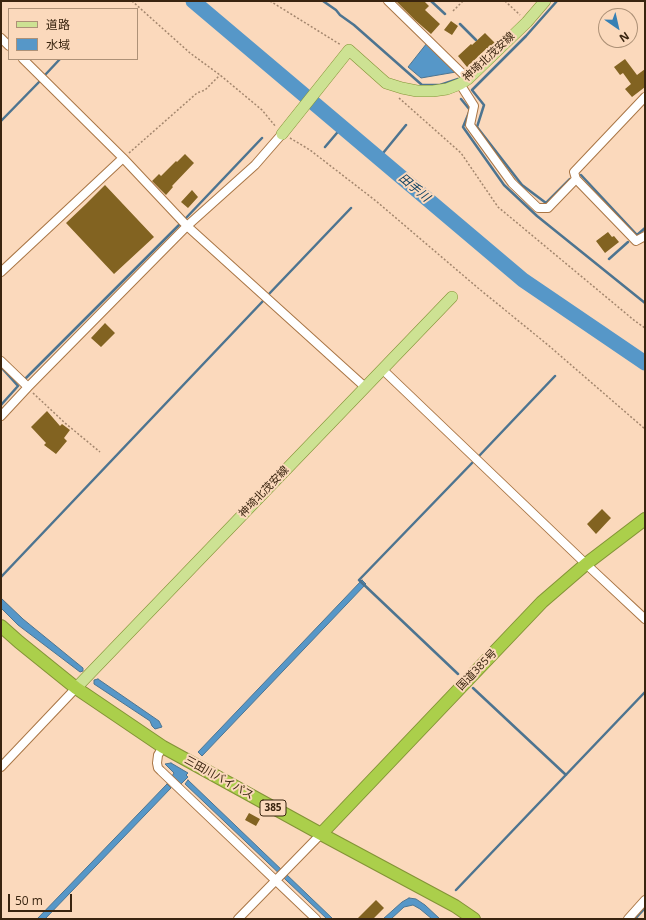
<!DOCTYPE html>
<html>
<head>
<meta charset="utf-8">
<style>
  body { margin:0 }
  #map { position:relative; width:646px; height:920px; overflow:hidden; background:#fbd9bc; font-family:"Open Sans","Noto Sans JP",sans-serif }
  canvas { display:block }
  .frame { position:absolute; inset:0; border:2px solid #39240f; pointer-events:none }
  .legend { position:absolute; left:8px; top:8px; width:130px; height:52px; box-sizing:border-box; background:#fbd9bc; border:1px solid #ad9177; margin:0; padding:5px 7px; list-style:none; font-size:12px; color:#39240f }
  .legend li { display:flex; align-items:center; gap:8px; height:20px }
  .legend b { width:20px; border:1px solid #ad9177 }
  .north { position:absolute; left:598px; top:8px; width:40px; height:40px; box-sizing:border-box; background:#fbd9bc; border:1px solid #ad9177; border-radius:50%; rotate:146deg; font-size:11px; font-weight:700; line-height:16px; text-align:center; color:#39240f }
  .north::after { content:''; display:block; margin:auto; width:14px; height:18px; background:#3780b4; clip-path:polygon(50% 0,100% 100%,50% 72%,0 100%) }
  .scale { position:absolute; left:8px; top:894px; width:64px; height:18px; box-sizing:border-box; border:2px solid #39240f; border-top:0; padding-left:5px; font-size:12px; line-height:14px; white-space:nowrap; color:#39240f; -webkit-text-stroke:3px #fbd9bc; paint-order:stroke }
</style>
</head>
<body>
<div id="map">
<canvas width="646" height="920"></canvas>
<div class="frame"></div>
<ul class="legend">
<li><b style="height:5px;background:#cde293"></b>道路</li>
<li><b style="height:11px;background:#5697c8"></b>水域</li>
</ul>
<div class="north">N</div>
<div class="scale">50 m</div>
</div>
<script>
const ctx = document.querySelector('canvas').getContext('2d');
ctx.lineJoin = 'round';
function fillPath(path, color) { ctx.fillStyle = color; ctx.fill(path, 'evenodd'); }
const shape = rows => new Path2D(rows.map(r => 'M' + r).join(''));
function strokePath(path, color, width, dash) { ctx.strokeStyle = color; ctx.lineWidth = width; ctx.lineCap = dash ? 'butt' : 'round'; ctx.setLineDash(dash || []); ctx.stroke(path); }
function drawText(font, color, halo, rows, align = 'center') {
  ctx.font = font + ' "Open Sans","Noto Sans JP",sans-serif'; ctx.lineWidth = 4; ctx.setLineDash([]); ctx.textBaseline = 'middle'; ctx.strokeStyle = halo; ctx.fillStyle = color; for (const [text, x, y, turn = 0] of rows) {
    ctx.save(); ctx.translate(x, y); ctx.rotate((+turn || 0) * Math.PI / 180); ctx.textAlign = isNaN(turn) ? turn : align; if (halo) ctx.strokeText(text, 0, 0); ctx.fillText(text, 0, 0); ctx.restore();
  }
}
const water = shape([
  [427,43,456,72,421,78,408,67,427,43],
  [362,580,366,584,202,756,198,752,362,580],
  [1,598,23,619,83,668,83,671,80,672,18,625,1,608,1,598],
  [98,679,159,721,162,727,155,729,152,726,150,721,94,684,94,680,98,679],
  [171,763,188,773,186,775,188,777,181,784,172,776,174,773,165,764,171,763],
  [188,780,333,919,327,919,185,784,188,780],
  [167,784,171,788,45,919,37,919,167,784],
  [409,898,416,899,425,905,440,919,432,919,420,909,413,905,404,907,391,919,383,919,402,902,409,898]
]);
fillPath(water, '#5697c8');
strokePath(water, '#4d7490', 1);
strokePath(shape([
  [323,1,336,10,340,15,354,25,422,85,440,85,458,79],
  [431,1,445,14],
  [557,1,526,36,472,90,484,105,477,127,522,185,546,203,570,179],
  [460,24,476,40],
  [45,75,60,59],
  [461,99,470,110,463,127,504,185,537,216,645,303],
  [1,121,40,81],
  [325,147,342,127],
  [379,158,406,125],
  [581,175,637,235,645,228],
  [186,218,262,138],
  [609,259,628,242],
  [268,295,351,208],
  [1,367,18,386,1,405],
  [26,378,180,224],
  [479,456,555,376],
  [1,577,263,301],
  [458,674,359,580,473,462],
  [473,688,566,775],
  [456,890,645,692],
  [635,919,645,908]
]), '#4d7490', 2.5);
strokePath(shape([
  [193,1,523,280,645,363]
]), '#5697c8', 15);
fillPath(shape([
  [396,1,424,1,429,6,425,10,440,24,431,34,415,20],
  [451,21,458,26,452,35,444,30],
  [485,33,495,43,488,50,487,48,467,67,458,56,471,44,472,45],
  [625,59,637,75,645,69,645,87,632,97,625,89,631,84,623,73,620,75,614,67],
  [185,154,194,163,172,186,173,187,166,195,152,181,159,174,161,176,176,161,177,162],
  [105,185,154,237,114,274,66,223,86,204],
  [192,190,198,197,188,208,181,202],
  [608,232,612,237,614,236,619,242,605,253,596,241],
  [105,323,115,333,101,347,91,338],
  [47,411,60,426,62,424,70,430,64,438,67,441,56,454,44,445,46,443,31,427],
  [602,509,611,518,596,534,587,524],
  [249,813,260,819,256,826,245,820],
  [376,900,384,908,373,919,357,919]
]), '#826321');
const minor = shape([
  [388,1,468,79],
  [1,38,9,46],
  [23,59,123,158,187,226,365,387],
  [460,84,474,106,470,125,512,183,538,208,548,208,576,179,574,172,645,97],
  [576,179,636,241,645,236],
  [1,272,123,158],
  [1,361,28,387],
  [382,369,586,564,645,619],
  [1,416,28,387,187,226,255,165,282,134],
  [163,747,158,755,157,763,158,768,161,771,316,919],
  [1,767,76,688],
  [238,919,321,834],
  [628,919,645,900]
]);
const major = shape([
  [282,134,349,50,386,83,402,88,417,91,433,91,447,89,460,84,468,79,527,22,545,1],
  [76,688,452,297]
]);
const highway = shape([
  [1,626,19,642,76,688,163,747,321,834,455,906,474,919],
  [321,834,542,602,586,564,645,519]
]);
strokePath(minor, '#a97646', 10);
strokePath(major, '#839336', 12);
strokePath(highway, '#839336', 14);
strokePath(shape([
  [132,1,190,53,220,75,262,110,276,127],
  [270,1,341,45],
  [505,1,520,15],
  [453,11,463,1],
  [399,98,461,153,498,207,635,321,645,328],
  [290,138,310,150,376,201,478,288,548,345,645,429],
  [129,153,197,93,205,90,220,75],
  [33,393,65,423,100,452]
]), '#a3866d', 1.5, [2, 2]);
strokePath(minor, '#fff', 8);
strokePath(major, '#cde293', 11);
strokePath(highway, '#abcf4b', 12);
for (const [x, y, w] of [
  [273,808,26]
]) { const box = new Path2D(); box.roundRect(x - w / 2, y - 8, w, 16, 3); ctx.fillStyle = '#fbd9bc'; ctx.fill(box); strokePath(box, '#39240f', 1); }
drawText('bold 10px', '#39240f', null, [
  ["385",273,808]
]);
drawText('11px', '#39240f', '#fbd9bc', [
  ["神埼北茂安線",489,57,-43],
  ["神埼北茂安線",264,492,-46],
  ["国道385号",477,670,-46],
  ["三田川バイパス",219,778,29]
]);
drawText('italic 12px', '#0f4263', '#fbd9bc', [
  ["田手川",414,188,40]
]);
</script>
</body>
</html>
